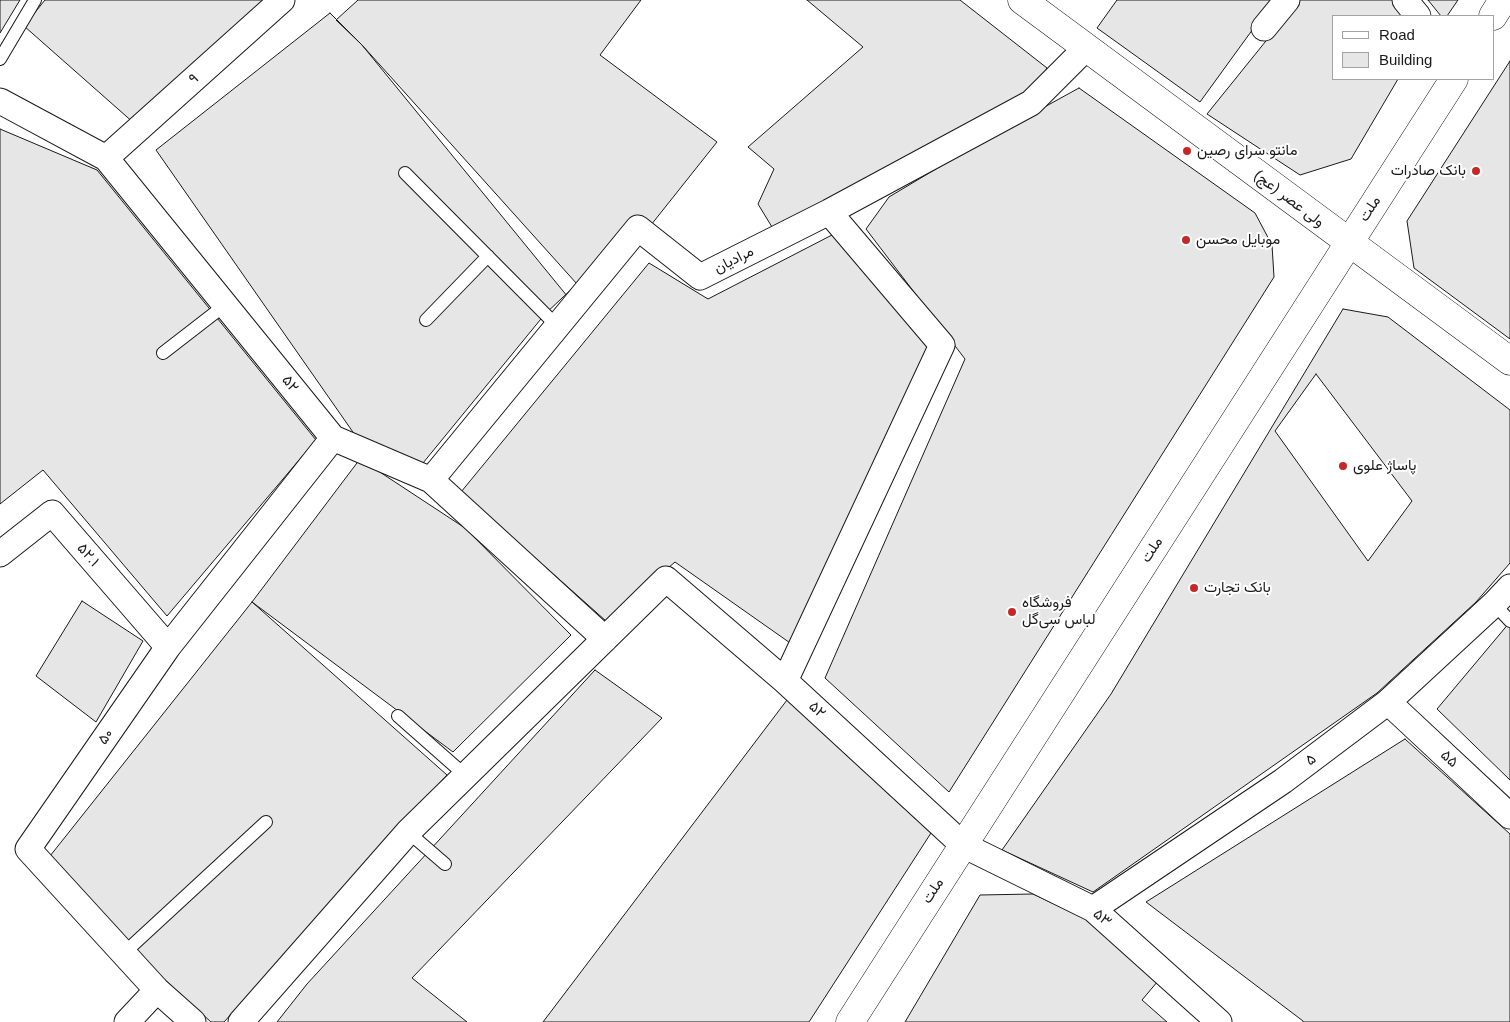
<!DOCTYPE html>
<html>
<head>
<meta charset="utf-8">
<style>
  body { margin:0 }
  #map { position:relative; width:1510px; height:1022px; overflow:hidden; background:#fff; font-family:Arial,sans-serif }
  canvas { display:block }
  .legend { position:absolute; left:1332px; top:15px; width:162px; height:65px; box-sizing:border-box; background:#fff; border:1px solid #a3a3a3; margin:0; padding:6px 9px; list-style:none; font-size:15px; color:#1a1a1a }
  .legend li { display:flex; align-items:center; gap:10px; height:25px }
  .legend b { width:25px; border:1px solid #a3a3a3 }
</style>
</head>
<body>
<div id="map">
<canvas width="1510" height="1022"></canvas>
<ul class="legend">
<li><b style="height:6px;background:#fff"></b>Road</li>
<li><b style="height:14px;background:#e6e6e6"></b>Building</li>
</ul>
</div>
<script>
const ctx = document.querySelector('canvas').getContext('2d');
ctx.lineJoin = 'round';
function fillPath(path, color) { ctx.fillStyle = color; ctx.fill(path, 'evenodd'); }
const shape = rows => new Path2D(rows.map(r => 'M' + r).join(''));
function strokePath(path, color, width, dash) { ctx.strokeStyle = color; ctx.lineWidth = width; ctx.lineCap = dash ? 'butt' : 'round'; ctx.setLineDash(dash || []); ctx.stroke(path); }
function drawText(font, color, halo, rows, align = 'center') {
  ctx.font = font + ' Arial,Vazirmatn,sans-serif'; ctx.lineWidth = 4; ctx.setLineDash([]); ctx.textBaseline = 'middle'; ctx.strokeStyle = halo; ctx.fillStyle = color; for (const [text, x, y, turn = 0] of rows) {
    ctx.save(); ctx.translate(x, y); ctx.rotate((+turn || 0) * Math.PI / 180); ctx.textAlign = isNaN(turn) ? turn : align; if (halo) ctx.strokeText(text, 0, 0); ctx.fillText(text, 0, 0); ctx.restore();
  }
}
const building = shape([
  [0,0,20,0,0,33,0,0],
  [45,0,268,0,135,124,24,26,45,0],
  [358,0,641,0,600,55,717,142,581,313,362,45,336,20,358,0],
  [807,0,960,0,1047,68,1024,107,772,227,758,204,774,169,748,147,863,47,807,0],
  [1117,0,1274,0,1200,102,1097,28,1117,0],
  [1299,0,1396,0,1409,16,1334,16,1334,79,1398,79,1351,159,1300,175,1207,114,1299,0],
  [1428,0,1458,0,1447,16,1441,16,1428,0],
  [330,13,362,45,577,284,545,314,423,463,355,435,156,150,330,13],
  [1510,61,1510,339,1414,268,1407,221,1510,61],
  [1079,88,1255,213,1272,245,1274,277,949,792,825,678,965,359,866,229,889,197,981,142,1079,88],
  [0,129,97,170,316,440,167,616,43,470,0,504,0,129],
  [832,235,933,348,793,645,675,562,606,621,461,492,649,263,708,299,832,235],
  [1343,309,1388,317,1510,410,1510,563,1476,602,1377,693,1093,892,1002,850,1111,694,1343,309],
  [1316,374,1412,501,1368,561,1275,431,1316,374],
  [360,459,465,528,571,635,453,752,252,602,360,459],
  [82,601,143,641,96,722,36,676,82,601],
  [252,602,447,775,224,1022,211,1022,140,957,50,856,252,602],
  [1510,622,1510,780,1437,709,1510,622],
  [595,670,662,718,412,978,467,1022,277,1022,307,984,595,670],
  [787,700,931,833,809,1022,543,1022,787,700],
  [1405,739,1510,834,1510,1022,1303,1022,1303,1021,1146,902,1405,739],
  [1033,894,1084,918,1158,981,1142,1000,1167,1022,905,1022,980,895,1033,894]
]);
fillPath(building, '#e6e6e6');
strokePath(building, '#1a1a1a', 1);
const service = shape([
  [0,59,35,0],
  [405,173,557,326],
  [426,320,488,256],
  [163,353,225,305],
  [1494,604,1510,621],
  [398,716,466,776],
  [408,832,445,864],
  [123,954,266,822]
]);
const minor = shape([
  [1405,0,1418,16],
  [1264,28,1287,0],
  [0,101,106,158,333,438,431,480,605,639],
  [106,158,282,0],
  [431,480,638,228,700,277,829,212,1031,103,1086,48],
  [0,554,52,513,168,647],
  [785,681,942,345,829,212],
  [1388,702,1510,816],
  [1093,909,1283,781,1388,702,1494,604,1510,587],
  [127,1022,157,990],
  [193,1022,157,990,28,849,168,647,333,438],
  [241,1022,408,832,666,579,785,681,963,845,1093,909,1219,1022]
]);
const secondary = shape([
  [1022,0,1510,361],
  [1493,16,1503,0],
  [850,1022,1454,79]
]);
strokePath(service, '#1a1a1a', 14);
strokePath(minor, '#1a1a1a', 27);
strokePath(secondary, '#1a1a1a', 29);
strokePath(service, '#fff', 12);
strokePath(minor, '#fff', 25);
strokePath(secondary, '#fff', 28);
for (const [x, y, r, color] of [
  [1187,151,5,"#c62828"],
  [1476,171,5,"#c62828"],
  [1186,240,5,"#c62828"],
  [1343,466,5,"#c62828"],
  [1194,588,5,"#c62828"],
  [1012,612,5,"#c62828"]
]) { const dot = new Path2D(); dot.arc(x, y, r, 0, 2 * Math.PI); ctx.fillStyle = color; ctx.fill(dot); strokePath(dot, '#fff', 2); }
drawText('15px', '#1a1a1a', '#fff', [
  ["۹",194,79,-42],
  ["ولی عصر (عج)",1289,199,37],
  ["ملت",1370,209,-57],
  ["مرادیان",734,260,-27],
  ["۵۲",290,384,51],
  ["ملت",1152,550,-57],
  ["۵۲.۱",88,555,49],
  ["۵۲",817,710,43],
  ["۵۰",106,737,-55],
  ["۵۵",1449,759,43],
  ["۵",1311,760,-37],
  ["ملت",933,891,-57],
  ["۵۳",1102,918,40]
]);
drawText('15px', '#1a1a1a', '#fff', [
  ["مانتو سرای رصین",1197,151],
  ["بانک صادرات",1466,171,"right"],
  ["موبایل محسن",1196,240],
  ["پاساژ علوی",1353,466],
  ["بانک تجارت",1204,588],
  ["فروشگاه",1022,603],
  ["لباس سی‌گل",1022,620]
], 'left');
</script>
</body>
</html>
